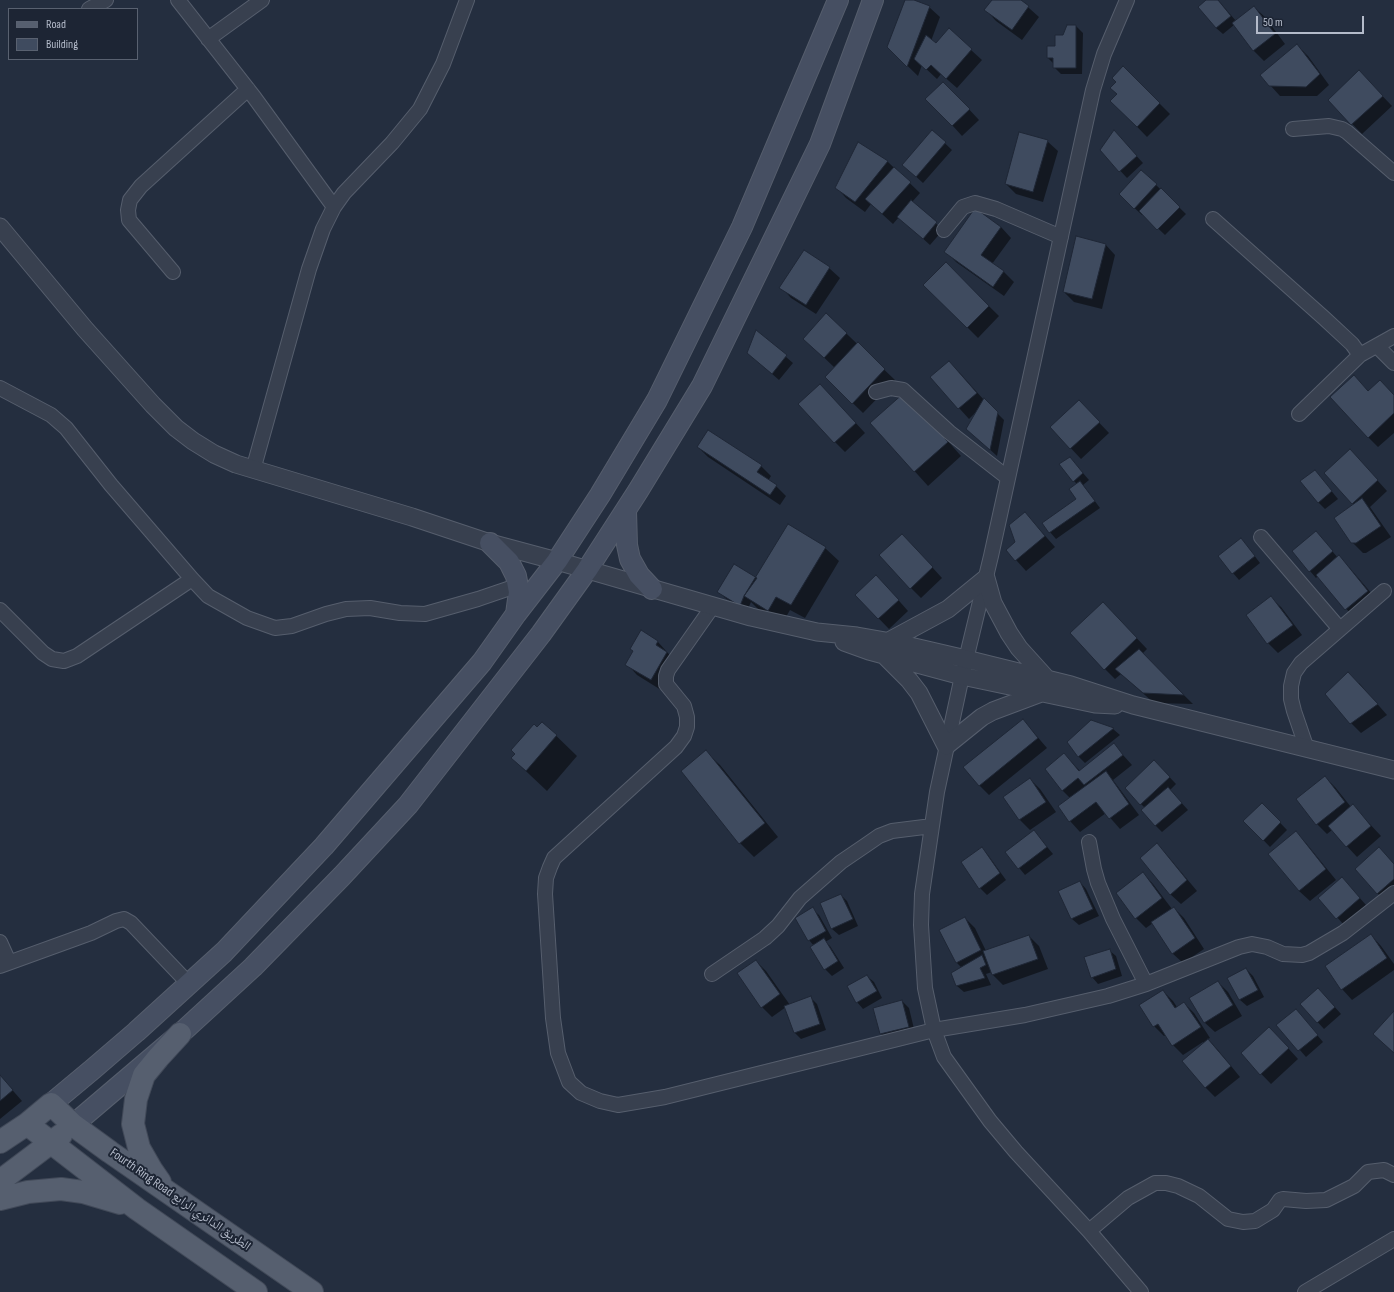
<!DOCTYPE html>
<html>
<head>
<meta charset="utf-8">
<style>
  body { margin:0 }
  #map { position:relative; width:1394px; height:1292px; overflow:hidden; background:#242e3f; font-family:"Sofia Sans Condensed",sans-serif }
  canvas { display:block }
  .legend { position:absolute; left:8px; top:8px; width:130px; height:52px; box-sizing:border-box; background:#1d2534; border:1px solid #596170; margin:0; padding:5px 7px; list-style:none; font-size:12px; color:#b4bbca }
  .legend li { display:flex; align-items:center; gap:8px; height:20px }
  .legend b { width:20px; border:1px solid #596170 }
  .scale { position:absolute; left:1256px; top:16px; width:108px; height:18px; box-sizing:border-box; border:2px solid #b4bbca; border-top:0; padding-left:5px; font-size:12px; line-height:14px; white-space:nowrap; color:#b4bbca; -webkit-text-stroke:3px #1d2534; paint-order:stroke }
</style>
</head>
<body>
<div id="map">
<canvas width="1394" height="1292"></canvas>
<ul class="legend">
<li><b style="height:5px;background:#565f6f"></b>Road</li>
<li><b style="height:11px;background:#3f4b5f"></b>Building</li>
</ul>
<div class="scale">50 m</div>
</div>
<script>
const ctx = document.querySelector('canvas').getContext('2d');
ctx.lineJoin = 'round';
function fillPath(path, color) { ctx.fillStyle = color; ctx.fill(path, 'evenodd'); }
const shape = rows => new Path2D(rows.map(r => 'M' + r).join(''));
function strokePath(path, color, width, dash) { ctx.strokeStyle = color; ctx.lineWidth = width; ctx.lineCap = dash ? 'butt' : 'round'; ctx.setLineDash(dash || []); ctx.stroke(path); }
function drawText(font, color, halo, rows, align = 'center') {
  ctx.font = font + ' "Sofia Sans Condensed","Noto Naskh Arabic",sans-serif'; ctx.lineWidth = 4; ctx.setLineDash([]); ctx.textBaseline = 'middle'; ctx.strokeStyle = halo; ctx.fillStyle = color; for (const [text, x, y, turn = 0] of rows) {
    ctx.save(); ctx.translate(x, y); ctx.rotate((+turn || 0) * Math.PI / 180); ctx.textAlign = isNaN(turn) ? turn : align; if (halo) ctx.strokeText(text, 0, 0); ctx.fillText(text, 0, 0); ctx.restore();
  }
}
fillPath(shape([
  [906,0,911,0,929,7,940,17,931,41,936,45,949,30,982,60,957,88,941,74,937,79,922,65,918,76,888,47],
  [993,0,1020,0,1039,17,1022,40,996,21,986,10],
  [1208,0,1218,0,1236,21,1254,7,1265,17,1285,44,1264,61,1253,50,1234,25,1223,34,1216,28],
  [1076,26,1083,33,1082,74,1061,74,1054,67,1054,64,1048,58,1064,36],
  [1297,45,1308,56,1329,85,1317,96,1280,96,1270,85],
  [1123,67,1170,114,1147,137,1112,101,1118,94,1117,82],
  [1369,82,1392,106,1362,134,1329,100],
  [954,93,979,120,962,136,952,125],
  [932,131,952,150,923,183,910,171],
  [1120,138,1143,163,1127,178,1101,150],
  [1047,141,1058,151,1043,202,1016,194,1006,184],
  [858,143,888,162,920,193,912,202,943,230,930,245,899,217,893,224,871,204,865,212,846,198,836,187],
  [1156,185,1186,214,1165,235,1143,214,1142,215,1127,201],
  [1001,227,1011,238,992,264,1004,272,1014,282,1004,296,956,262,946,251],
  [1105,244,1115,255,1102,309,1074,302,1064,292],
  [804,252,829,268,840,278,816,314,791,298,781,287],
  [946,264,999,316,978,338,925,285],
  [827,315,895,380,863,413,826,377,835,368,815,349],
  [757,332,793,363,779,380,755,359],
  [959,372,984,400,1004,420,997,456,974,435,975,413,969,419,931,377],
  [830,395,865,433,845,452,835,442],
  [1394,395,1394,433,1378,447,1368,437],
  [918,407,961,456,928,486,871,423],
  [1089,412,1109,433,1081,459,1051,427],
  [698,447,761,466,771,476,768,481,776,486,786,496,780,505,708,457],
  [1070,458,1089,480,1083,485,1100,508,1056,539,1043,524,1077,499,1077,484,1074,481],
  [1360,461,1387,491,1370,507,1391,537,1366,553,1363,553,1352,542,1354,505,1325,474],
  [1315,471,1338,499,1325,509,1318,502],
  [1025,513,1055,547,1026,571,1007,550,1016,542],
  [1322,539,1338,558,1339,557,1349,567,1378,601,1356,620,1318,576,1316,578,1310,571],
  [912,545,942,578,921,598,911,588],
  [1247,546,1260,563,1239,580,1233,573],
  [825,548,839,561,805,618,790,610,782,624,759,610,751,602,747,611,725,598,719,591,756,578],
  [886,586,908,611,889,629,856,595],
  [1270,597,1281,607,1302,635,1278,653,1268,643,1247,615],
  [1113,613,1147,649,1142,654,1193,704,1154,703,1121,674,1115,679,1105,669],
  [642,632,658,642,677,663,661,690,637,675,627,664,634,652],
  [1359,683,1387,715,1361,733,1351,723],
  [1023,720,1047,748,989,795,979,785],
  [1091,721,1113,729,1120,735,1085,763,1079,757,1069,742],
  [543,723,577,756,547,791,512,758],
  [1114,745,1132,765,1113,780,1139,815,1120,829,1106,813,1080,832,1070,821,1059,806,1070,798,1062,790,1064,754,1080,771],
  [706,752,720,765,778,837,754,857,740,843],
  [1161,768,1176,784,1170,790,1188,810,1162,832,1155,825,1145,808,1141,804],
  [1325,777,1335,787,1351,807,1353,806,1381,836,1357,857,1332,830,1327,834,1317,824],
  [1030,779,1040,789,1056,812,1030,830,1020,820],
  [1262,804,1287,830,1270,847,1245,821],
  [1034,831,1053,854,1025,875,1006,852],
  [1296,833,1306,843,1336,880,1310,901,1299,891],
  [1157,845,1167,855,1197,891,1181,904,1170,894],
  [982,848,988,855,1006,880,987,895,980,888],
  [1379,849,1394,864,1394,898,1388,903,1377,893],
  [1143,873,1153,884,1172,909,1174,908,1184,918,1204,949,1183,963,1172,953,1153,923,1146,928,1136,918],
  [1342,878,1366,905,1344,925,1320,898],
  [1080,882,1086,889,1099,916,1079,925,1072,919,1059,891],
  [841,895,847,901,858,926,839,935,832,929,821,904],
  [812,909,819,915,832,938,825,942,830,946,844,968,832,976,825,969,811,948,814,946,809,940],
  [965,918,975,928,986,951,1029,936,1039,946,1048,969,1003,985,993,975,992,972,986,974,991,985,964,992,957,986,962,968,957,963,941,930],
  [1371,935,1381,946,1394,964,1394,970,1352,1000,1342,989,1326,967],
  [1109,950,1116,956,1122,976,1098,984,1092,977],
  [756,961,766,971,790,1005,811,998,817,1004,826,1030,801,1039,794,1032,786,1007,772,1017,762,1007],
  [1246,969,1253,976,1264,997,1247,1006,1240,1000,1228,979],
  [867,976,874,982,882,998,863,1009,857,1002],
  [1218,982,1228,992,1242,1016,1215,1032,1204,1022],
  [1163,991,1173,1001,1177,1007,1184,1003,1194,1013,1210,1038,1208,1039,1218,1050,1240,1077,1215,1097,1205,1087,1203,1042,1183,1055,1173,1045,1166,1035,1164,1036,1154,1026],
  [1325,996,1341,1014,1324,1029,1301,1004],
  [902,1001,909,1008,915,1033,888,1040,881,1034],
  [1302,1017,1323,1042,1306,1057,1278,1025],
  [1279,1038,1298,1059,1271,1084,1242,1054],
  [0,1076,22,1101,0,1119]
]), '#0007');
const building = shape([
  [905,0,914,0,930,6,907,67,887,47,905,0],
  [992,0,1021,0,1029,6,1012,30,984,10,992,0],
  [1206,0,1218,0,1231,16,1216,28,1198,7,1206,0],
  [1254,6,1275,34,1253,51,1232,23,1254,6],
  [1067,25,1076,25,1076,68,1053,68,1053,58,1047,58,1047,46,1055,46,1055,35,1063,35,1067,25],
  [949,28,972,49,946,79,931,65,926,70,914,59,926,35,936,43,949,28],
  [1297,44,1320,74,1306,87,1269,86,1260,75,1297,44],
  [1123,66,1160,103,1137,127,1110,101,1117,94,1110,88,1116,82,1112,78,1123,66],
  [1359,70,1383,96,1351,125,1328,100,1359,70],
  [943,82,970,109,952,126,925,99,943,82],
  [932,130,946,142,916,177,902,165,932,130],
  [1114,130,1137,156,1119,172,1100,150,1114,130],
  [1019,132,1048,140,1033,192,1005,184,1019,132],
  [858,142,888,161,855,202,835,188,858,142],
  [894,167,911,182,882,214,865,199,894,167],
  [1141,170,1157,184,1134,209,1119,194,1141,170],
  [1161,188,1180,207,1157,230,1139,211,1161,188],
  [911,200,937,222,923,239,897,217,911,200],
  [975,208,1001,227,981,255,1004,271,993,287,944,252,975,208],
  [1076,236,1106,244,1092,299,1063,292,1076,236],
  [804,250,830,267,806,305,779,288,804,250],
  [946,262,989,306,967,328,923,285,946,262],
  [826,313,847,333,824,358,803,339,826,313],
  [756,330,787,355,772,374,747,353,756,330],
  [858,342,885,369,852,404,825,377,858,342],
  [949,361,977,393,958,409,930,377,949,361],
  [1354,375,1368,391,1380,380,1394,395,1394,413,1368,438,1330,397,1354,375],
  [820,384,856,423,834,443,798,404,820,384],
  [905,392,948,442,914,472,870,423,905,392],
  [984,398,998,412,990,450,966,429,984,398],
  [1079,400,1100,422,1070,449,1050,427,1079,400],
  [708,430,762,465,757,472,777,485,770,495,697,447,708,430],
  [1350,449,1378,480,1352,504,1324,473,1350,449],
  [1070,457,1083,473,1073,482,1059,464,1070,457],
  [1315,470,1332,491,1318,503,1300,481,1315,470],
  [1080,481,1095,501,1049,533,1042,523,1076,499,1069,489,1080,481],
  [1362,498,1381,526,1356,543,1351,543,1334,518,1362,498],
  [1025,512,1045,536,1015,561,1006,550,1015,542,1009,525,1025,512],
  [788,524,826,547,791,605,776,597,768,611,744,596,788,524],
  [1316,531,1333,551,1309,572,1292,551,1316,531],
  [902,534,933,567,910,589,879,555,902,534],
  [1241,538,1255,556,1232,574,1218,556,1241,538],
  [1339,555,1368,591,1345,610,1316,575,1339,555],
  [734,564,757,578,744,596,740,606,717,592,734,564],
  [876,575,899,600,878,619,855,595,876,575],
  [1271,596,1293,625,1267,644,1246,615,1271,596],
  [1103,602,1137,638,1104,670,1070,633,1103,602],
  [641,630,658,641,656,645,667,652,651,680,625,665,633,651,630,649,641,630],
  [1139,649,1184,695,1143,693,1115,669,1139,649],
  [1348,672,1378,704,1350,724,1325,694,1348,672],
  [1023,719,1038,738,979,786,963,767,1023,719],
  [1091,720,1114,728,1078,757,1067,742,1091,720],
  [542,722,557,735,526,771,511,758,515,754,511,750,534,724,537,727,542,722],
  [1114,743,1123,755,1084,785,1078,778,1062,791,1045,769,1064,753,1079,771,1114,743],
  [706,750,765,823,739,844,681,771,706,750],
  [1154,760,1170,777,1140,805,1125,788,1154,760],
  [1106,771,1129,804,1109,819,1096,802,1069,822,1058,806,1106,771],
  [1325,776,1345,802,1316,825,1296,799,1325,776],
  [1030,778,1046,802,1019,820,1003,797,1030,778],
  [1168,787,1182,803,1155,826,1141,810,1168,787],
  [1262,803,1281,822,1263,841,1243,821,1262,803],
  [1353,804,1371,826,1346,847,1328,826,1353,804],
  [1034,830,1047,847,1018,869,1005,852,1034,830],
  [1296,831,1326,869,1299,891,1268,854,1296,831],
  [1157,843,1187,880,1170,895,1140,858,1157,843],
  [982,847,1000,873,979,889,961,862,982,847],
  [1379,847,1394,864,1394,879,1377,894,1355,869,1379,847],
  [1143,872,1162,898,1135,919,1116,893,1143,872],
  [1342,877,1360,898,1336,919,1318,898,1342,877],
  [1080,881,1093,909,1071,919,1058,891,1080,881],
  [841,894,853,919,831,929,820,903,841,894],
  [813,907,826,931,808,941,795,918,813,907],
  [1174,907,1195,938,1172,954,1151,922,1174,907],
  [965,917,981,950,956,963,939,930,965,917],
  [1371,934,1387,958,1341,990,1325,966,1371,934],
  [1029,935,1038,959,992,975,983,951,1029,935],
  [824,938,838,961,824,970,810,947,824,938],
  [1110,949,1116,969,1091,978,1084,957,1110,949],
  [982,955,986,965,980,968,985,978,956,986,951,973,982,955],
  [756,960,780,994,761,1008,737,973,756,960],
  [1246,968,1258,990,1239,1000,1227,978,1246,968],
  [867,975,877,991,856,1003,847,986,867,975],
  [1218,981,1233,1005,1204,1023,1189,998,1218,981],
  [1318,988,1335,1007,1317,1023,1300,1004,1318,988],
  [1163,990,1175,1008,1184,1002,1201,1027,1172,1046,1158,1024,1153,1027,1139,1005,1163,990],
  [811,996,820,1024,794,1033,784,1006,811,996],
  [902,1000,909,1027,880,1034,873,1008,902,1000],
  [1296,1009,1318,1035,1298,1051,1276,1025,1296,1009],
  [1394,1011,1394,1053,1373,1034,1394,1011],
  [1269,1027,1289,1048,1260,1075,1241,1053,1269,1027],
  [1208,1039,1231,1066,1205,1088,1182,1061,1208,1039],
  [0,1075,13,1090,0,1101,0,1075]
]);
fillPath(building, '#3f4b5f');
strokePath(building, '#1f2736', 1);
const minor = shape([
  [178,0,254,97,334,207],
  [1127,0,1104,54,1093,90,991,556,962,676,937,792,922,894,921,925,925,988,934,1030,944,1057,990,1121,1016,1152,1089,1231,1141,1292],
  [89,9,106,0],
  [208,39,262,0],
  [1293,129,1329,126,1342,129,1347,132,1394,173],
  [1213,219,1324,318,1352,344,1360,355,1394,336],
  [944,230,963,207,975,203,996,209,1061,237],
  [173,272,129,220,128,210,130,200,141,186,248,89],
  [1377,346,1394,363],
  [0,388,51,415,66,428,111,485,192,579,208,596,247,618,275,628,292,626,326,614,346,609,370,608,400,613,425,614,478,599,519,585],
  [876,392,891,388,903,390,949,432,1008,478],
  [1299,414,1360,355],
  [253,470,309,269,323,229,334,207,344,193,392,143,420,109,443,64,467,0],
  [1261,537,1339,628],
  [713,606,668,670,666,676,666,684,684,706,687,717,687,727,684,736,676,747,554,858,550,867,546,878,545,894,553,1018,558,1053,569,1082,581,1093,600,1101,618,1105,665,1097,934,1030,1025,1015,1108,996,1146,984,1239,947,1252,944,1267,947,1283,954,1302,955,1309,953,1343,933,1394,893],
  [0,610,43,653,52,659,64,661,77,656,192,579],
  [1307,749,1294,711,1291,699,1291,686,1294,673,1301,663,1384,591],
  [1089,842,1094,869,1098,883,1113,919,1146,984],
  [0,942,9,962],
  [0,966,91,933,116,921,124,919,131,923,189,984],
  [712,974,765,938,778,926,800,898,841,862,866,845,879,836,892,831,932,826],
  [1089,1231,1128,1198,1155,1183,1166,1183,1178,1186,1199,1196,1228,1219,1243,1222,1255,1221,1273,1210,1280,1200,1283,1199,1306,1201,1326,1200,1354,1186,1368,1172,1384,1170,1394,1175],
  [1305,1292,1394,1239]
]);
const tertiary = shape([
  [0,227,85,329,153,405,176,428,193,441,214,454,236,464,412,517,490,543,557,561,751,617,817,632,857,636,897,643,966,659,1071,685,1133,705,1394,770],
  [844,642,869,651,962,676,1095,704,1115,705],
  [887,642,948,609,986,578,993,603,1009,633,1019,648,1047,679],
  [886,657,909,680,919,693,946,746,982,717,993,711,1041,693]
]);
const secondary = shape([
  [626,511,627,545,630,559,639,575,652,589],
  [490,543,509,562,516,576,519,592,516,614],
  [51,1104,93,1069,136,1032,224,952,324,846,482,662,516,614,557,561,600,495,657,400,742,227,838,0],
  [73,1125,180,1034,253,967,342,876,408,805,541,634,587,570,638,491,702,386,820,144,873,0]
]);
const primary = shape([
  [27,1124,137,1209,256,1292],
  [0,1142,27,1124,51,1104,73,1125,110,1152,312,1292],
  [0,1181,61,1135],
  [160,1182,151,1169,139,1148,133,1124,136,1099,144,1075,158,1058,180,1034],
  [0,1199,28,1192,61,1189,83,1192,120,1203]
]);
strokePath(minor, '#565e6d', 16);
strokePath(tertiary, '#565e6d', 19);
strokePath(secondary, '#565e6d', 22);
strokePath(primary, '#414958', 24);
strokePath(minor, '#38404f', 14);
strokePath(tertiary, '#38404f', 17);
strokePath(secondary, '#464f62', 20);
strokePath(primary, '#565f6f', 22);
drawText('13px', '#b4bbca', '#1d2534', [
  ["Fourth Ring Road الطريق الدائري الرابع",180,1200,35]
]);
</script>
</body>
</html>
